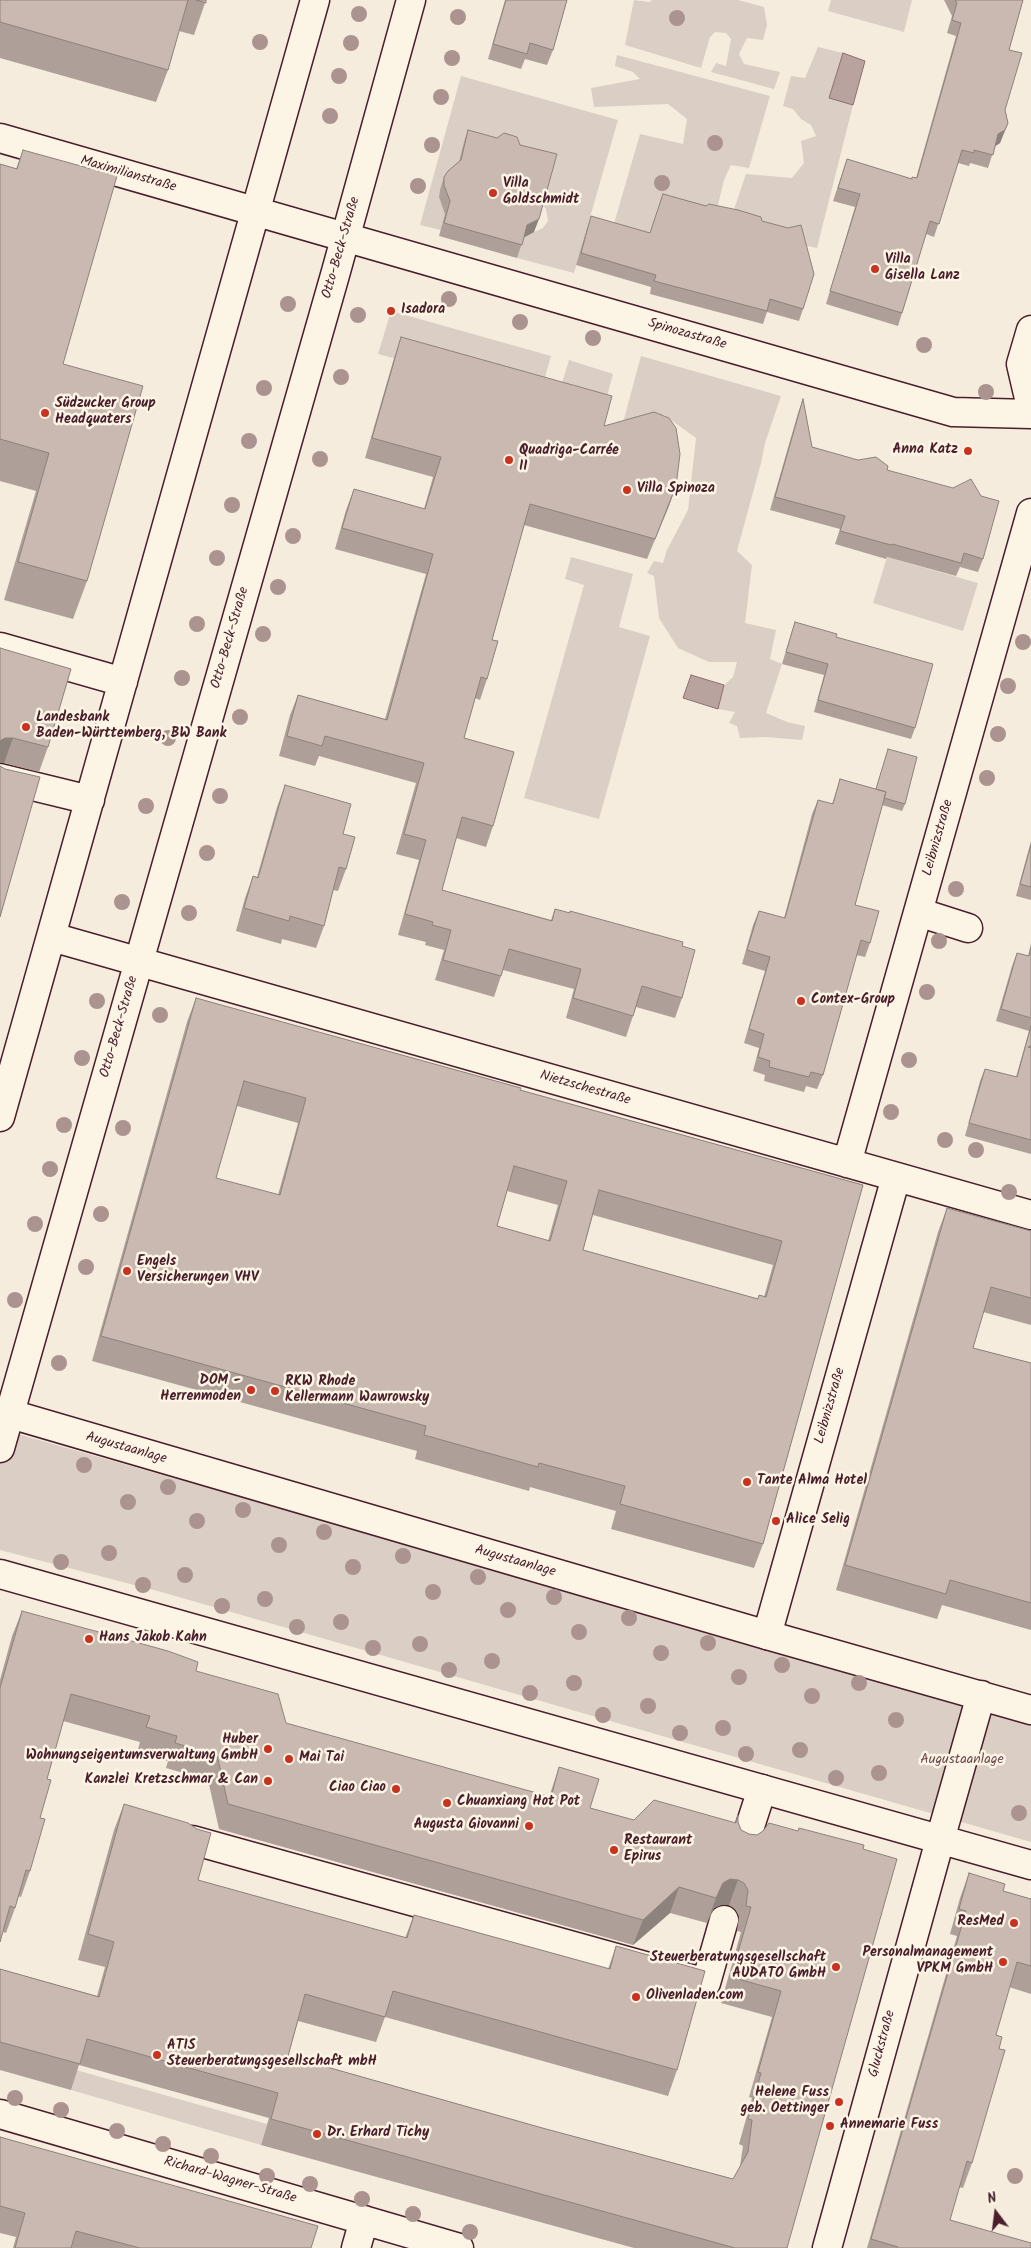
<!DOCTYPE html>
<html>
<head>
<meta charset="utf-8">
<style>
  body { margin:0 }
  #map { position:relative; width:1031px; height:2248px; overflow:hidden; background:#f5ecde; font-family:Kalam,sans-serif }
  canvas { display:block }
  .north { position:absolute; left:971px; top:2188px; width:50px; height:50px; -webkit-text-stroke:4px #fcf5e5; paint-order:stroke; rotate:345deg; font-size:14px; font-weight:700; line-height:20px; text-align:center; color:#4a1f2b }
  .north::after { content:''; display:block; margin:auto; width:18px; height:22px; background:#4a1f2b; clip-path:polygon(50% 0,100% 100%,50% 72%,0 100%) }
</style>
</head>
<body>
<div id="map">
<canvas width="1031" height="2248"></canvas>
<div class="north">N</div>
</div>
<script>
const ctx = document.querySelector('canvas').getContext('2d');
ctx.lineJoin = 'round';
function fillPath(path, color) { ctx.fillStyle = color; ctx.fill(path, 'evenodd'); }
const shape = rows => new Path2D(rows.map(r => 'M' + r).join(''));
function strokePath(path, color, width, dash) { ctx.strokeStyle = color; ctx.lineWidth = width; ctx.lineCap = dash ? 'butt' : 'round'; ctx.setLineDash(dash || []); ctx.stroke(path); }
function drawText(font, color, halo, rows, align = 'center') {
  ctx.font = font + ' Kalam,sans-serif'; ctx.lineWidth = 5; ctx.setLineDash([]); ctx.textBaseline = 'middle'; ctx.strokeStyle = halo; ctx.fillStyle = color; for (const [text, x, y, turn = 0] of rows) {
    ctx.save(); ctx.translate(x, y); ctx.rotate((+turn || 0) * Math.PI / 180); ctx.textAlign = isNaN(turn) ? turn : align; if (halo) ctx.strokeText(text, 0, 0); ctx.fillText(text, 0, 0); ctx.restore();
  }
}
fillPath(shape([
  [634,0,650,2,652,0,738,0,764,7,767,25,763,40,747,38,739,54,744,64,780,72,774,89,711,72,716,63,726,66,731,39,726,33,715,32,710,37,701,68,625,45],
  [831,0,912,0,904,32,828,11],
  [818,47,843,53,829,98,853,105,817,248,798,244,730,221,746,174,792,178,804,163,801,141,816,136,811,125,801,119,793,109,783,106,791,76,805,78],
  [617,55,770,96,749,168,731,165,724,180,717,209,648,252,609,241,640,134,683,144,687,119,668,104,594,107,591,88,640,79,633,72,615,66],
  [461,76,618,120,574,273,517,258,525,230,534,232,543,228,548,221,546,209,542,204,455,178,441,230,420,225],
  [391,311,551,356,539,398,378,354],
  [641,356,781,396,765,443,761,463,737,551,752,565,745,623,776,630,770,659,782,664,766,713,787,722,805,726,802,740,766,737,740,738,737,726,729,723,735,712,718,709,724,685,733,677,737,662,709,662,678,648,659,618,654,576,647,573,654,561,663,563,667,550,688,510,696,438,664,415,645,415,617,445],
  [569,360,613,374,602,415,556,403],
  [571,557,633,574,619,627,650,636,599,819,524,798,584,585,565,579],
  [887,557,978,583,963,631,873,603],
  [0,1429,1031,1721,1031,1842,165,1593,0,1550],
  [76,2070,267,2124,261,2145,71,2090]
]), '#dbcec4');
const water = shape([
  [843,53,865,61,853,105,829,98,843,53],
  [691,675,724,685,718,709,683,698,691,675]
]);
fillPath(water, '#b8a39e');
strokePath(water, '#8c6e70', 1);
const minor = shape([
  [0,138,953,412,1031,414],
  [1031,330,1021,364,1031,407],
  [0,647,123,682],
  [0,778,90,800],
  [918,912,968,928],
  [52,937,1031,1215],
  [0,1117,315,0],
  [847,1163,1031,513],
  [0,1448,335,275,411,0],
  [767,1635,896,1177],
  [192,1840,706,1983,724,1920],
  [744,1845,762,1789],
  [0,2114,459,2248],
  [356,2248,364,2220],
  [827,2248,940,1840]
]);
const major = shape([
  [0,1411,767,1635,1031,1710],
  [0,1574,1031,1865],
  [940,1840,981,1695]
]);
strokePath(minor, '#4a1f2b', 31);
strokePath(major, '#4a1f2b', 31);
strokePath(minor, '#fcf5e5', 28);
strokePath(major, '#fcf5e5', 28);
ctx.fillStyle = '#ab9390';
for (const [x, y] of [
  [359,14],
  [458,17],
  [677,18],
  [260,42],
  [351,43],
  [452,58],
  [339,76],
  [441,97],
  [330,116],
  [715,143],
  [432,145],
  [662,183],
  [418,186],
  [449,299],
  [288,304],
  [358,315],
  [520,322],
  [593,338],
  [924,345],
  [341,377],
  [264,388],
  [986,392],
  [249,441],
  [320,459],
  [232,505],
  [293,536],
  [217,558],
  [278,587],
  [197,624],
  [263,634],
  [1023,642],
  [182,678],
  [1008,686],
  [240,717],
  [998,734],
  [168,738],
  [987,778],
  [220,796],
  [146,806],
  [207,853],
  [956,889],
  [122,902],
  [189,913],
  [939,941],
  [927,992],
  [97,1001],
  [160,1015],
  [82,1058],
  [909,1060],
  [891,1112],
  [64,1125],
  [123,1128],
  [945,1140],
  [976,1150],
  [50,1169],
  [1009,1192],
  [101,1214],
  [35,1224],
  [86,1267],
  [15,1300],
  [59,1363],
  [84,1465],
  [168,1487],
  [128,1502],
  [243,1510],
  [197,1521],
  [324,1532],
  [279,1545],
  [109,1553],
  [403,1556],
  [61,1562],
  [353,1567],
  [185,1575],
  [478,1577],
  [143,1585],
  [433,1592],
  [554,1597],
  [265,1599],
  [222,1606],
  [508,1610],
  [629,1618],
  [341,1622],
  [297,1627],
  [579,1632],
  [708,1643],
  [420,1644],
  [373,1648],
  [661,1653],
  [492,1661],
  [782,1665],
  [449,1670],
  [739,1677],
  [574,1683],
  [859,1683],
  [530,1693],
  [812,1696],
  [648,1706],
  [603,1715],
  [896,1720],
  [723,1728],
  [680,1733],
  [800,1750],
  [746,1754],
  [879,1773],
  [836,1778],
  [1019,1813],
  [15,2098],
  [61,2110],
  [117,2131],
  [163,2144],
  [211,2156],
  [267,2176],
  [1015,2176],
  [310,2184],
  [362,2199],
  [413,2214],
  [470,2232]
]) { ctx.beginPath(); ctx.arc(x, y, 8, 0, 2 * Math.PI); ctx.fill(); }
fillPath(shape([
  [0,0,206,0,194,35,179,31,168,70,156,102,0,58],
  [505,0,567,0,553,50,547,65,525,59,521,69,488,59],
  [944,0,1023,0,1009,50,1005,110,1008,123,1000,143,995,146,988,168,970,163,969,166,958,163,934,237,926,234,902,313,898,326,826,304,855,207,833,201,847,159,912,179,916,178,956,36,947,33,952,16],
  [468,130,534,232,524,237,517,258,439,236,445,214,439,197,440,190,444,177,459,162,464,142],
  [23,150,63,364,87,581,73,619,4,600,36,491,0,481,0,164,16,169],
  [663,194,762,221,803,309,799,321,767,312,763,324,650,294,651,287,576,265,587,228,591,216,650,233],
  [401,337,604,426,676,486,647,559,524,525,492,640,487,679,480,700,475,698,464,738,493,826,486,847,456,838,442,890,551,920,555,909,682,946,682,998,675,1018,636,1007,626,1037,566,1018,574,989,503,970,494,997,435,980,444,950,425,945,426,942,398,935,419,860,396,854,416,783,319,756,315,766,279,756,290,715,298,695,385,719,426,574,335,549,346,510,354,489,424,509,433,477,365,458,394,358],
  [803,399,812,447,887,470,983,559,978,572,960,567,956,576,887,557,886,559,835,544,840,529,770,510,798,413],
  [795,622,836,637,915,728,911,739,814,712,824,675,782,664,791,634],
  [0,648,48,747,39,772,4,763,0,763],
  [888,749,905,804,902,811,882,805,855,905,870,943,865,957,856,955,823,1075,817,1089,806,1086,804,1092,764,1081,765,1075,753,1071,759,1048,744,1043,765,971,742,964,753,925,759,911,784,918,812,814,818,800,832,804,840,779,876,789],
  [285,785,343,834,346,869,338,891,333,890,324,926,316,948,282,939,281,944,236,931,245,898,253,876,257,877,277,807],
  [1031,841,1031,900,1016,896],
  [1031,943,1031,1154,965,1136,980,1081,985,1069,1016,1077,1029,1031,996,1021,1012,966,1017,953,1028,956],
  [196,998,520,1090,863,1185,763,1544,754,1568,611,1529,616,1511,530,1487,529,1491,415,1459,417,1451,92,1361,187,1022],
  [237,1106,298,1123,278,1195,216,1178],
  [507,1191,558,1205,548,1241,497,1226],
  [593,1215,773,1265,764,1297,758,1299,583,1250],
  [947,1208,1031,1231,1031,1325,983,1312,973,1348,1031,1363,1031,1630,942,1605,937,1619,836,1590,938,1232],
  [22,1611,196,1671,286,1723,549,1797,559,1767,590,1808,634,1820,735,1823,738,1815,738,1822,741,1830,749,1834,757,1835,798,1831,787,2248,634,2248,261,2145,269,2118,79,2065,71,2090,0,2070,0,1969,97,1996,105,1967,78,1960,114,1830,124,1804,198,1880,405,1938,414,1915,608,1969,616,1946,677,2070,668,2096,385,2017,376,2042,298,2021,288,2056,546,2129,733,2179,740,2166,743,2146,739,2144,752,2098,749,2097,772,2017,721,2003,741,1932,737,1931,739,1916,735,1909,729,1905,721,1905,714,1908,707,1923,670,1913,633,1945,219,1829,208,1780,166,1768,168,1761,137,1753,140,1742,63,1721,47,1779,40,1818,30,1871,21,1897,18,1896,15,1908,6,1933,3,1932,0,1942,0,1680,12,1636],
  [969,1873,1003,1891,1031,1899,1031,1994,1009,1987,996,2035,972,2163,963,2188,959,2187,950,2220,1031,2248,867,2248,957,1936,950,1934,960,1898],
  [0,2137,311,2248,13,2248,16,2237,0,2233]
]), '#ae9f98');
fillPath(shape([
  [1008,123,1000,143,994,147,998,134],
  [539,219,534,232,523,238,527,225],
  [676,486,669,506,647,559,655,539],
  [5,738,13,738,4,763,0,763,0,741],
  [730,1879,738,1880,729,1905,721,1905,714,1908,707,1923,716,1898,723,1883],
  [679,1887,670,1913,633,1945,643,1920]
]), '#8d827c');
const building = shape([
  [0,0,188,0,168,70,0,22,0,0],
  [196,0,206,0,206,3,196,0],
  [506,0,567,0,553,50,530,43,527,54,493,44,506,0],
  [955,0,1023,0,1009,50,1022,53,1005,110,1008,123,1005,130,998,134,993,155,974,150,974,153,962,150,939,224,930,221,902,313,830,291,860,194,838,188,847,159,912,179,912,177,917,178,961,23,952,20,957,3,955,0],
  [468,130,497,138,504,133,517,137,520,145,557,154,539,219,527,225,522,245,444,223,450,201,444,185,444,177,448,171,461,160,468,130],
  [23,150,117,176,63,364,143,386,87,581,18,562,49,453,0,439,0,164,17,169,23,150],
  [663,194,706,206,709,204,738,210,761,217,762,221,788,228,801,225,814,274,803,309,770,299,767,311,654,281,656,275,581,253,591,216,650,233,663,194],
  [401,337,612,396,604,426,654,412,669,418,676,428,680,454,676,486,655,539,530,504,492,640,498,641,487,679,481,677,464,738,514,752,493,826,462,817,442,890,552,921,555,909,570,913,570,911,683,942,682,946,695,950,682,998,642,986,633,1016,573,998,581,969,509,949,501,976,443,960,451,930,432,925,433,922,405,914,426,840,404,834,424,763,325,736,322,746,287,736,298,695,387,720,433,554,342,528,354,489,425,509,441,457,372,438,401,337],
  [803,399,812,447,858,460,876,457,888,466,887,470,953,488,971,479,981,496,999,501,983,559,964,553,961,563,892,544,891,545,840,531,845,516,775,497,803,399],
  [795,622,837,634,836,637,933,664,915,728,818,700,828,664,786,652,795,622],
  [0,648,71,669,48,747,13,738,5,738,0,741,0,648],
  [888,749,917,757,905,804,884,798,886,792,876,789,888,749],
  [0,766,5,769,40,777,0,917,0,766],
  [840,779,886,792,855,905,879,911,870,943,861,940,823,1075,811,1072,809,1077,769,1067,770,1061,758,1057,764,1034,749,1029,770,957,747,950,759,911,785,918,818,800,833,804,840,779],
  [285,785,351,804,343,834,355,837,346,869,339,867,324,926,290,916,289,921,244,908,253,876,258,878,285,785],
  [1031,845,1031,887,1020,884,1031,845],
  [1031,948,1031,1018,1001,1009,1017,953,1029,956,1031,948],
  [196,998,521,1088,520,1090,863,1185,763,1544,620,1504,625,1486,539,1463,538,1467,424,1435,426,1426,101,1336,196,998],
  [244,1081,306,1098,280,1195,216,1178,244,1081],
  [514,1166,567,1181,550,1241,497,1226,514,1166],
  [599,1190,782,1241,766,1297,759,1295,758,1299,583,1250,599,1190],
  [1031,1026,1031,1046,1028,1047,1031,1048,1031,1140,969,1123,985,1069,1017,1077,1031,1026],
  [947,1208,1031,1231,1031,1298,991,1287,973,1348,1031,1363,1031,1603,950,1580,946,1594,845,1565,947,1208],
  [22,1611,168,1651,198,1662,196,1671,278,1694,286,1723,551,1797,559,1767,599,1779,590,1808,634,1820,654,1800,736,1823,738,1815,738,1822,741,1830,749,1834,757,1835,763,1831,769,1823,798,1831,799,1828,864,1845,863,1849,897,1859,787,2248,735,2248,271,2119,278,2093,87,2039,80,2064,0,2042,0,1969,99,1997,114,1942,88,1934,124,1804,188,1823,197,1829,211,1833,198,1880,407,1938,414,1915,610,1969,616,1946,705,1971,677,2070,393,1991,385,2017,305,1994,288,2056,546,2129,733,2179,748,2152,752,2120,748,2119,761,2073,758,2072,781,1991,731,1977,751,1907,746,1906,748,1890,744,1883,738,1880,730,1879,723,1883,716,1898,679,1887,643,1920,228,1804,217,1755,175,1743,177,1736,146,1727,150,1716,71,1694,47,1779,51,1780,40,1818,45,1819,30,1871,26,1870,15,1908,10,1906,0,1942,0,1688,22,1611],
  [969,1873,1005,1884,1003,1891,1031,1899,1031,1966,1017,1962,996,2035,1002,2037,999,2049,1005,2050,972,2163,967,2161,950,2220,1031,2243,1031,2248,897,2248,898,2247,871,2239,966,1911,959,1909,969,1873],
  [0,2137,318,2226,311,2248,140,2248,76,2231,71,2248,15,2248,25,2213,0,2206,0,2137]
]);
fillPath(building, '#cab9b1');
strokePath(building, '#8d827c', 1);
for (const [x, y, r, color] of [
  [493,193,5,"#c8321e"],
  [875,269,5,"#c8321e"],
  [391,311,5,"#c8321e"],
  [45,413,5,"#c8321e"],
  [968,451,5,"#c8321e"],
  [509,460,5,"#c8321e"],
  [627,490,5,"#c8321e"],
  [26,727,5,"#c8321e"],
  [801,1001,5,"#c8321e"],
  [127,1271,5,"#c8321e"],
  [251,1390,5,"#c8321e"],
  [275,1391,5,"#c8321e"],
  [747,1482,5,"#c8321e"],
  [776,1521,5,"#c8321e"],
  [89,1639,5,"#c8321e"],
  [268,1749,5,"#c8321e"],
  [289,1759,5,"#c8321e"],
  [268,1781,5,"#c8321e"],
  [396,1789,5,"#c8321e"],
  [447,1803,5,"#c8321e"],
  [529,1826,5,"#c8321e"],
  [614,1850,5,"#c8321e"],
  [1014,1923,5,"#c8321e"],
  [1003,1962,5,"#c8321e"],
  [836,1967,5,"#c8321e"],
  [636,1997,5,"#c8321e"],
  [157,2055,5,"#c8321e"],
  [839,2102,5,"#c8321e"],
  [830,2126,5,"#c8321e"],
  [317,2134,5,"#c8321e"]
]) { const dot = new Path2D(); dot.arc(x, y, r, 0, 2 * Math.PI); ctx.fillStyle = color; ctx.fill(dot); strokePath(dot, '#fcf5e5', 2); }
drawText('14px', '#4a1f2b', '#fcf5e5', [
  ["Maximilianstraße",128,175,16],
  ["Otto-Beck-Straße",342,248,-74],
  ["Spinozastraße",687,335,16],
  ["Otto-Beck-Straße",231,638,-74],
  ["Leibnizstraße",939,838,-74],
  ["Otto-Beck-Straße",120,1027,-74],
  ["Nietzschestraße",585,1089,16],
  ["Leibnizstraße",831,1406,-74],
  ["Augustaanlage",126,1449,16],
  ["Augustaanlage",515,1562,16],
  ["Gluckstraße",883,2044,-75],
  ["Richard-Wagner-Straße",230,2181,16]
]);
drawText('bold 14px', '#4a1f2b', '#fcf5e5', [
  ["Villa",503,185],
  ["Goldschmidt",503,201],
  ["Villa",885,261],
  ["Gisella Lanz",885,277],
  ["Isadora",401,311],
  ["Südzucker Group",55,405],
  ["Headquaters",55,421],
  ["Anna Katz",958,451,"right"],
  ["Quadriga-Carrée",519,452],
  ["II",519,468],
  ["Villa Spinoza",637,490],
  ["Landesbank",36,719],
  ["Baden-Württemberg, BW Bank",36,735],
  ["Contex-Group",811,1001],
  ["Engels",137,1263],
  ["Versicherungen VHV",137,1279],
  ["DOM -",241,1382,"right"],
  ["Herrenmoden",241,1398,"right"],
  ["RKW Rhode",285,1383],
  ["Kellermann Wawrowsky",285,1399],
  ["Tante Alma Hotel",757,1482],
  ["Alice Selig",786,1521],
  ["Hans Jakob Kahn",99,1639],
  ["Huber",258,1741,"right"],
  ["Wohnungseigentumsverwaltung GmbH",258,1757,"right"],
  ["Mai Tai",299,1759],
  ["Kanzlei Kretzschmar & Can",258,1781,"right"],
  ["Ciao Ciao",386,1789,"right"],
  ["Chuanxiang Hot Pot",457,1803],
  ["Augusta Giovanni",519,1826,"right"],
  ["Restaurant",624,1842],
  ["Epirus",624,1858],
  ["ResMed",1004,1923,"right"],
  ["Personalmanagement",993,1954,"right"],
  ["VPKM GmbH",993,1970,"right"],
  ["Steuerberatungsgesellschaft",826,1959,"right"],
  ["AUDATO GmbH",826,1975,"right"],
  ["Olivenladen.com",646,1997],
  ["ATIS",167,2047],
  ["Steuerberatungsgesellschaft mbH",167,2063],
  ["Helene Fuss",829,2094,"right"],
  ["geb. Oettinger",829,2110,"right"],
  ["Annemarie Fuss",840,2126],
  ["Dr. Erhard Tichy",327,2134]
], 'left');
drawText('14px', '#6e4b51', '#fcf5e5', [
  ["Augustaanlage",962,1761]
]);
</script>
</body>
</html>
